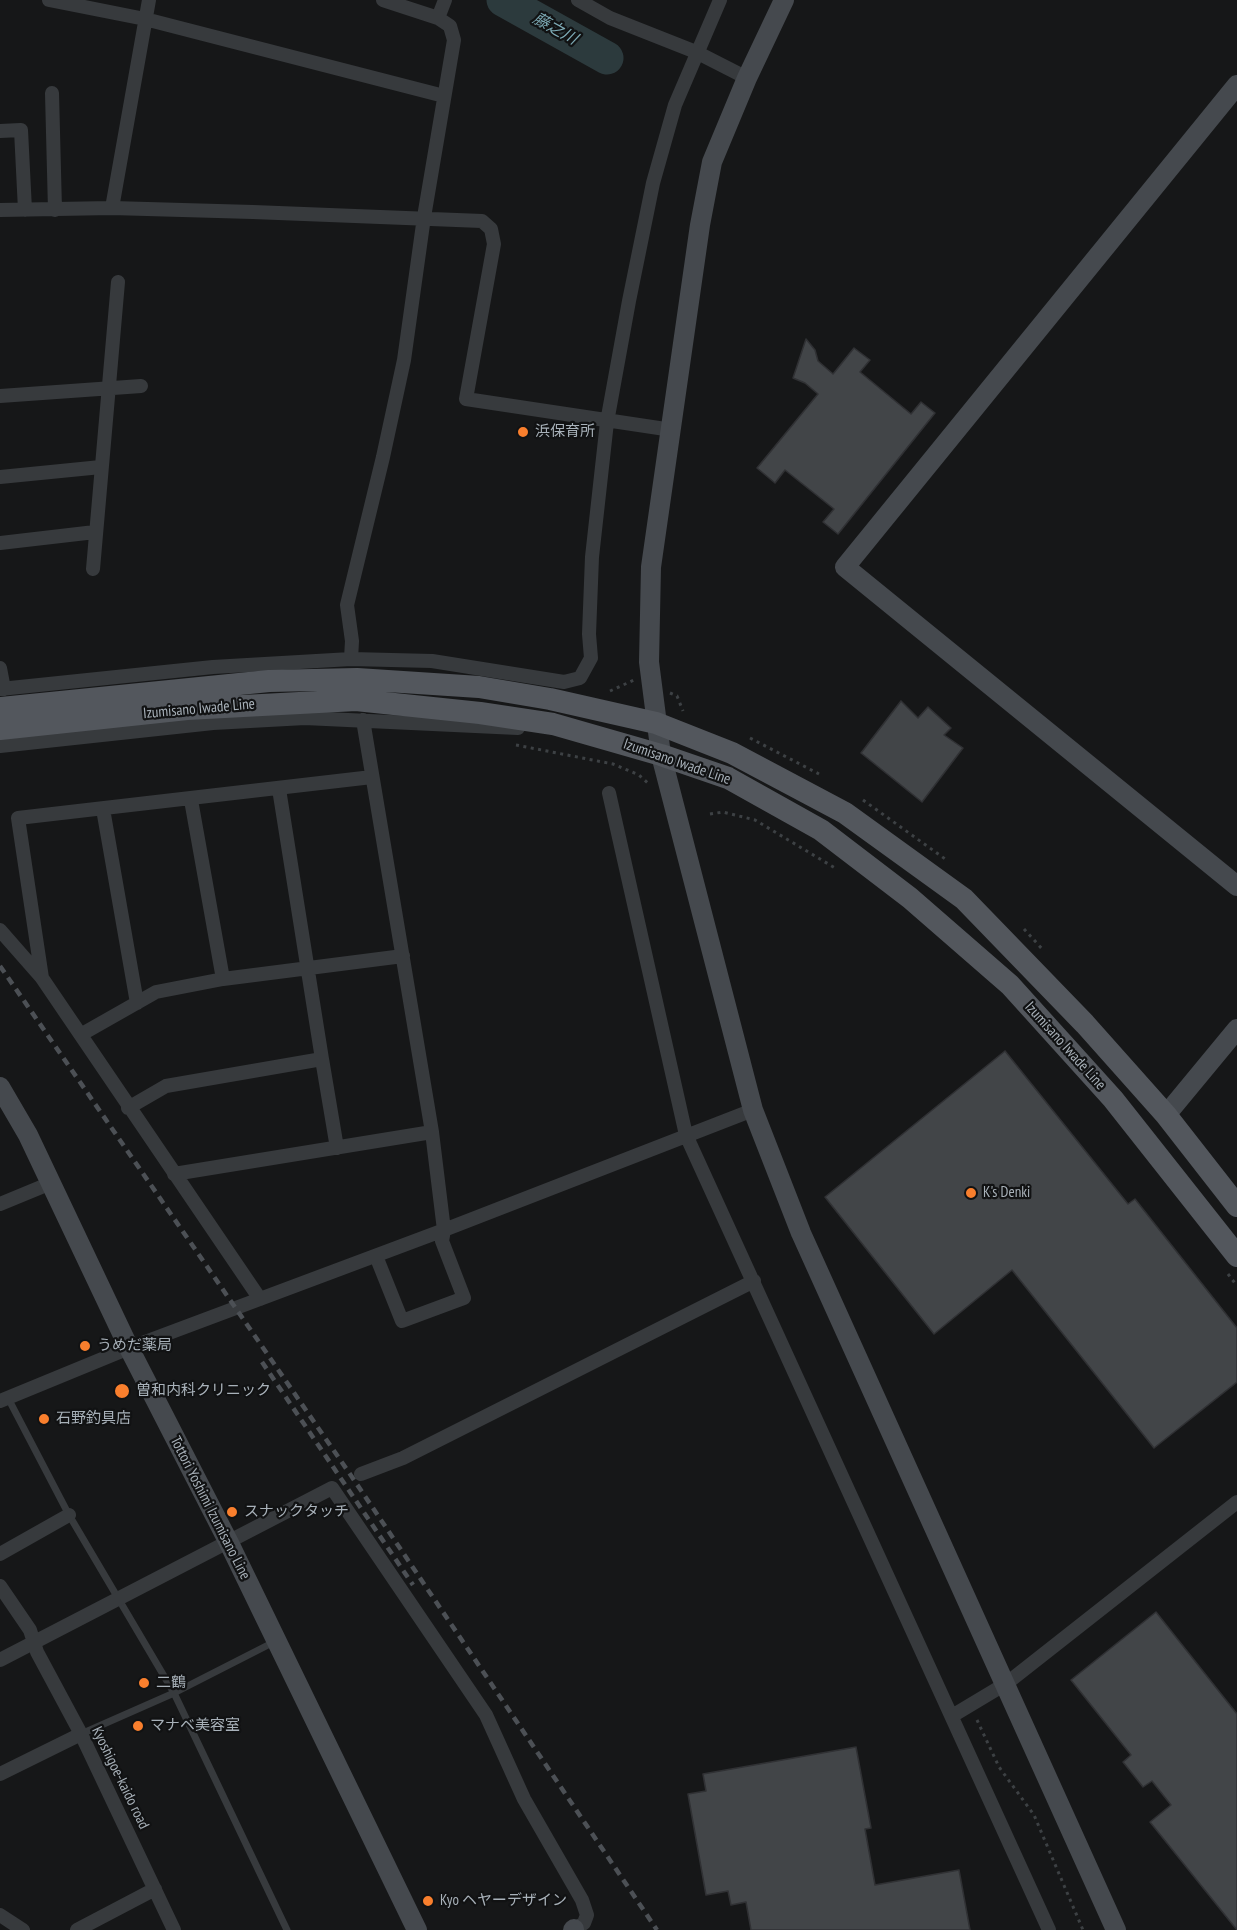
<!DOCTYPE html>
<html>
<head>
<meta charset="utf-8">
<style>
  body { margin:0 }
  canvas { display:block; background:#161718 }
</style>
</head>
<body>
<canvas width="1237" height="1930"></canvas>
<script>
const ctx = document.querySelector('canvas').getContext('2d');
ctx.lineJoin = 'round';
const shape = rows => new Path2D(rows.map(r => 'M' + r).join(''));
function strokePath(path, color, width, dash) { ctx.strokeStyle = color; ctx.lineWidth = width; ctx.lineCap = dash ? 'butt' : 'round'; ctx.setLineDash(dash || []); ctx.stroke(path); }
function fillPath(path, color) { ctx.fillStyle = color; ctx.fill(path, 'evenodd'); }
function drawText(font, color, halo, rows, align = 'center') {
  ctx.font = font + ' "PT Sans Narrow","Noto Sans JP",sans-serif'; ctx.lineWidth = 4.5; ctx.setLineDash([]); ctx.textBaseline = 'middle'; ctx.strokeStyle = halo; ctx.fillStyle = color; for (const [text, x, y, turn = 0] of rows) {
    ctx.save(); ctx.translate(x, y); ctx.rotate((+turn || 0) * Math.PI / 180); ctx.textAlign = isNaN(turn) ? turn : align; if (halo) ctx.strokeText(text, 0, 0); ctx.fillText(text, 0, 0); ctx.restore();
  }
}
strokePath(shape([
  [503,0,607,58]
]), '#2c3a3d', 33);
const building = shape([
  [806,339,815,350,818,361,833,374,854,348,870,360,860,372,911,414,921,402,935,413,838,534,823,522,834,509,785,470,775,483,757,468,818,394,805,383,793,378,806,339],
  [901,701,918,718,928,707,951,728,944,735,963,748,922,802,861,753,901,701],
  [1005,1051,1128,1204,1135,1199,1237,1328,1237,1382,1154,1448,1012,1270,934,1334,825,1197,1005,1051],
  [1156,1612,1237,1714,1237,1930,1150,1822,1171,1805,1152,1781,1143,1787,1123,1762,1131,1755,1071,1680,1156,1612],
  [856,1747,871,1828,865,1829,875,1885,959,1870,970,1930,751,1930,746,1902,731,1905,728,1891,706,1895,688,1794,706,1791,703,1774,856,1747]
]);
fillPath(building, '#424548');
strokePath(building, '#303134', 1.5);
strokePath(shape([
  [610,691,634,680],
  [670,693,677,696,683,711],
  [750,738,819,774],
  [516,745,613,764,639,775,649,784],
  [863,800,948,861],
  [710,814,723,812,755,820,835,868],
  [1024,929,1044,951],
  [1228,1274,1237,1286],
  [977,1720,999,1767,1034,1815,1083,1930]
]), '#3d4144', 3, [3, 4.5]);
strokePath(shape([
  [8,1398,69,1515,174,1693,287,1930],
  [81,1734,174,1693,274,1642]
]), '#373a3d', 7);
strokePath(shape([
  [49,0,145,19,444,96],
  [578,0,610,18,696,52,747,78],
  [438,18,445,0],
  [52,93,55,210],
  [0,131,21,130,25,210],
  [112,208,149,0],
  [0,210,112,208,253,212,482,221,491,229,494,244,466,399,672,430],
  [0,396,141,386],
  [0,477,101,467],
  [0,543,95,532],
  [93,569,118,282],
  [351,659,352,641,347,605,383,457,404,360,424,217,454,40,450,26,438,18,383,0],
  [0,668,4,689],
  [0,689,213,667,351,659,432,661,564,682,580,678,591,658,589,634,592,557,607,422,629,301,653,183,675,105,720,0],
  [363,720,432,1132,444,1230,442,1241,464,1298,402,1321,376,1256],
  [0,746,213,723,305,718,518,728],
  [609,793,686,1135,1049,1930],
  [191,800,223,979],
  [103,809,137,1003],
  [0,930,42,978,260,1299],
  [42,978,18,818,372,777],
  [82,1034,156,992,223,979,403,956],
  [322,1059,337,1148],
  [128,1108,166,1086,322,1059,279,789],
  [174,1174,432,1132],
  [0,1204,51,1183],
  [0,1401,129,1348,444,1230,753,1110],
  [361,1474,403,1458,754,1281],
  [0,1554,69,1515],
  [0,1586,30,1630,37,1652,81,1734,174,1930],
  [0,1660,332,1488,486,1715,524,1799,582,1900,587,1915,584,1923,574,1930],
  [952,1716,1007,1683,1237,1502],
  [0,1774,81,1734],
  [0,1915,23,1930],
  [77,1930,155,1889]
]), '#373a3d', 14);
strokePath(shape([
  [784,0,747,78,712,162,700,225,651,567,649,662,661,755,753,1110,801,1233,1116,1930],
  [1237,85,845,567,1237,886],
  [0,1087,28,1135,129,1348,229,1543,417,1930],
  [1166,1115,1237,1029],
  [573,1930,574,1929]
]), '#45494e', 20);
strokePath(shape([
  [0,708,269,681,357,679,479,687,550,699,656,723,732,753,845,813,964,899,1085,1024,1166,1115,1237,1206],
  [0,729,187,709,356,700,480,713,553,724,661,755,728,778,821,830,910,898,1010,985,1113,1099,1237,1256]
]), '#53575d', 22);
strokePath(shape([
  [0,966,352,1477,657,1930],
  [262,1362,413,1585]
]), '#4c5055', 4.5, [8, 6]);
for (const [x, y, r, color] of [
  [523,432,6,"#f97f2d"],
  [971,1193,6,"#f97f2d"],
  [85,1346,6,"#f97f2d"],
  [122,1391,8,"#f97f2d"],
  [44,1419,6,"#f97f2d"],
  [232,1512,6,"#f97f2d"],
  [144,1683,6,"#f97f2d"],
  [138,1726,6,"#f97f2d"],
  [428,1901,6,"#f97f2d"]
]) { const dot = new Path2D(); dot.arc(x, y, r, 0, 2 * Math.PI); ctx.fillStyle = color; ctx.fill(dot); strokePath(dot, '#111213', 2); }
drawText('15px', '#a8b1b9', '#111213', [
  ["浜保育所",535,432],
  ["K's Denki",983,1193],
  ["うめだ薬局",97,1346],
  ["曽和内科クリニック",136,1391],
  ["石野釣具店",56,1419],
  ["スナックタッチ",244,1512],
  ["二鶴",156,1683],
  ["マナベ美容室",150,1726],
  ["Kyo ヘヤーデザイン",440,1901]
], 'left');
drawText('15px', '#a8b1b9', '#111213', [
  ["Izumisano Iwade Line",199,709,-5],
  ["Izumisano Iwade Line",677,762,19],
  ["Izumisano Iwade Line",1065,1046,48],
  ["Tottori Yoshimi Izumisano Line",210,1508,63],
  ["Kyoshigoe-kaido road",120,1778,64]
]);
drawText('italic 16px', '#7daab5', '#111213', [
  ["藤之川",555,29,29]
]);
</script>
</body>
</html>
